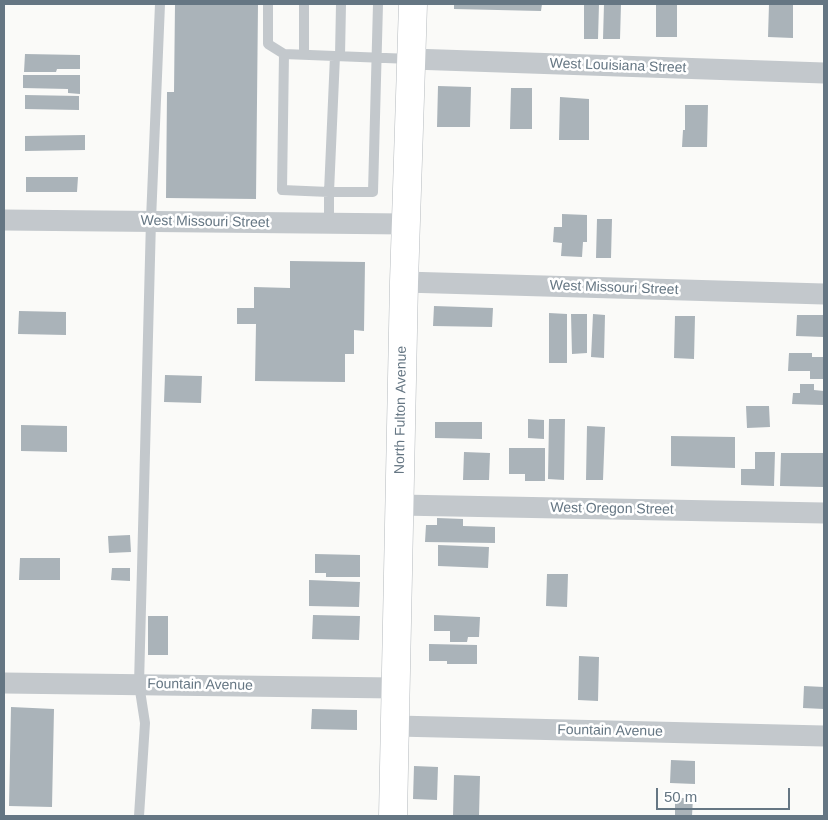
<!DOCTYPE html>
<html>
<head>
<meta charset="utf-8">
<style>
  body { margin:0 }
  #map { position:relative; width:828px; height:820px; overflow:hidden; background:#fafaf8; font-family:Helvetica,sans-serif }
  canvas { display:block }
  .frame { position:absolute; inset:0; border:5px solid #657683; pointer-events:none }
  .scale { position:absolute; left:656px; top:788px; width:134px; height:22px; box-sizing:border-box; border:2px solid #657683; border-top:0; padding-left:6px; font-size:15px; line-height:18px; white-space:nowrap; color:#657683; -webkit-text-stroke:4px #fff; paint-order:stroke }
</style>
</head>
<body>
<div id="map">
<canvas width="828" height="820"></canvas>
<div class="frame"></div>
<div class="scale">50 m</div>
</div>
<script>
const ctx = document.querySelector('canvas').getContext('2d');
ctx.lineJoin = 'round';
function fillPath(path, color) { ctx.fillStyle = color; ctx.fill(path, 'evenodd'); }
const shape = rows => new Path2D(rows.map(r => 'M' + r).join(''));
function strokePath(path, color, width, dash) { ctx.strokeStyle = color; ctx.lineWidth = width; ctx.lineCap = dash ? 'butt' : 'round'; ctx.setLineDash(dash || []); ctx.stroke(path); }
function drawText(font, color, halo, rows, align = 'center') {
  ctx.font = font + ' Helvetica,sans-serif'; ctx.lineWidth = 5; ctx.setLineDash([]); ctx.textBaseline = 'middle'; ctx.strokeStyle = halo; ctx.fillStyle = color; for (const [text, x, y, turn = 0] of rows) {
    ctx.save(); ctx.translate(x, y); ctx.rotate((+turn || 0) * Math.PI / 180); ctx.textAlign = isNaN(turn) ? turn : align; if (halo) ctx.strokeText(text, 0, 0); ctx.fillText(text, 0, 0); ctx.restore();
  }
}
fillPath(shape([
  [175,4,258,4,256,199,166,198,167,92,174,92],
  [454,4,542,4,541,11,454,9],
  [584,4,599,4,598,39,584,39],
  [604,4,621,4,620,39,603,39],
  [656,4,677,4,677,37,656,37],
  [769,4,793,4,793,38,768,37],
  [25,54,80,55,80,69,57,69,56,72,24,72],
  [23,75,80,75,80,94,68,93,68,89,23,88],
  [438,86,471,87,470,127,437,127],
  [511,88,532,88,532,129,510,129],
  [25,95,79,96,79,110,25,109],
  [560,97,589,99,589,140,559,140],
  [685,105,708,105,707,147,682,147,683,130,685,130],
  [85,135,85,150,25,151,25,136],
  [26,177,78,177,77,192,26,192],
  [562,214,587,215,587,242,583,242,582,257,561,256,562,243,553,242,554,227,562,227],
  [597,219,612,219,611,258,596,258],
  [290,261,365,262,364,331,354,330,354,354,345,354,345,382,255,381,256,324,237,324,237,308,254,308,254,287,290,288],
  [434,306,493,308,492,327,433,326],
  [19,311,66,312,66,335,18,334],
  [549,313,567,314,567,363,549,363],
  [571,314,587,314,587,353,572,354],
  [593,314,605,315,604,358,591,357],
  [797,315,824,315,824,337,796,336],
  [675,316,695,316,694,359,674,358],
  [789,353,812,353,812,357,824,357,824,379,810,379,810,371,788,371],
  [165,375,202,376,201,403,164,402],
  [800,384,814,384,814,390,824,391,824,405,792,404,793,393,800,393],
  [746,406,769,406,770,427,747,428],
  [528,419,544,420,544,439,528,438],
  [549,419,565,419,564,480,548,479],
  [435,422,482,422,482,439,435,438],
  [21,425,67,426,67,452,21,451],
  [587,426,605,427,603,480,586,480],
  [671,436,735,437,735,468,671,466],
  [509,448,545,448,545,481,525,481,525,474,509,474],
  [464,452,490,453,489,480,463,480],
  [755,452,775,452,774,486,741,485,741,469,755,469],
  [781,453,824,453,824,487,780,486],
  [437,518,463,519,463,526,495,527,495,543,425,542,426,525,437,525],
  [130,535,131,552,109,553,108,536],
  [438,545,489,547,488,568,438,566],
  [315,554,360,555,360,577,326,577,326,573,315,573],
  [20,558,60,558,60,580,19,580],
  [112,568,130,568,130,581,111,580],
  [547,574,568,574,567,607,546,606],
  [309,580,360,582,359,607,309,606],
  [313,615,360,616,359,640,312,639],
  [434,615,480,617,479,637,468,637,467,642,450,642,450,631,434,631],
  [148,616,168,616,168,655,148,655],
  [429,644,477,645,477,664,447,664,447,661,429,661],
  [579,656,599,657,598,701,578,700],
  [804,686,824,687,824,709,803,708],
  [11,707,54,709,52,807,9,806],
  [312,709,357,710,357,730,311,729],
  [671,760,695,761,695,784,670,783],
  [414,766,438,767,437,800,413,799],
  [454,775,480,776,479,816,453,816],
  [675,798,693,798,692,816,675,816]
]), '#aab3b9');
const primary = shape([
  [393,816,404,282,413,4]
]);
strokePath(primary, '#b5babe', 29);
strokePath(shape([
  [268,4,268,44,284,54,411,59],
  [284,54,282,190,329,192,329,224],
  [304,54,304,4],
  [335,56,329,192,373,192,378,4],
  [340,56,341,4],
  [139,816,145,723,139,684,151,220,160,4]
]), '#c3c8cc', 10);
strokePath(shape([
  [412,59,824,73],
  [4,220,406,224],
  [404,282,824,294],
  [399,505,824,513],
  [4,683,395,688],
  [396,726,824,736]
]), '#c3c8cc', 21);
strokePath(primary, '#fff', 28);
drawText('14px', '#657683', '#fff', [
  ["West Louisiana Street",618,66,2],
  ["West Missouri Street",205,222,1],
  ["West Missouri Street",614,288,2],
  ["North Fulton Avenue",401,410,-89],
  ["West Oregon Street",612,509,1],
  ["Fountain Avenue",200,685,1],
  ["Fountain Avenue",610,731,1]
]);
</script>
</body>
</html>
